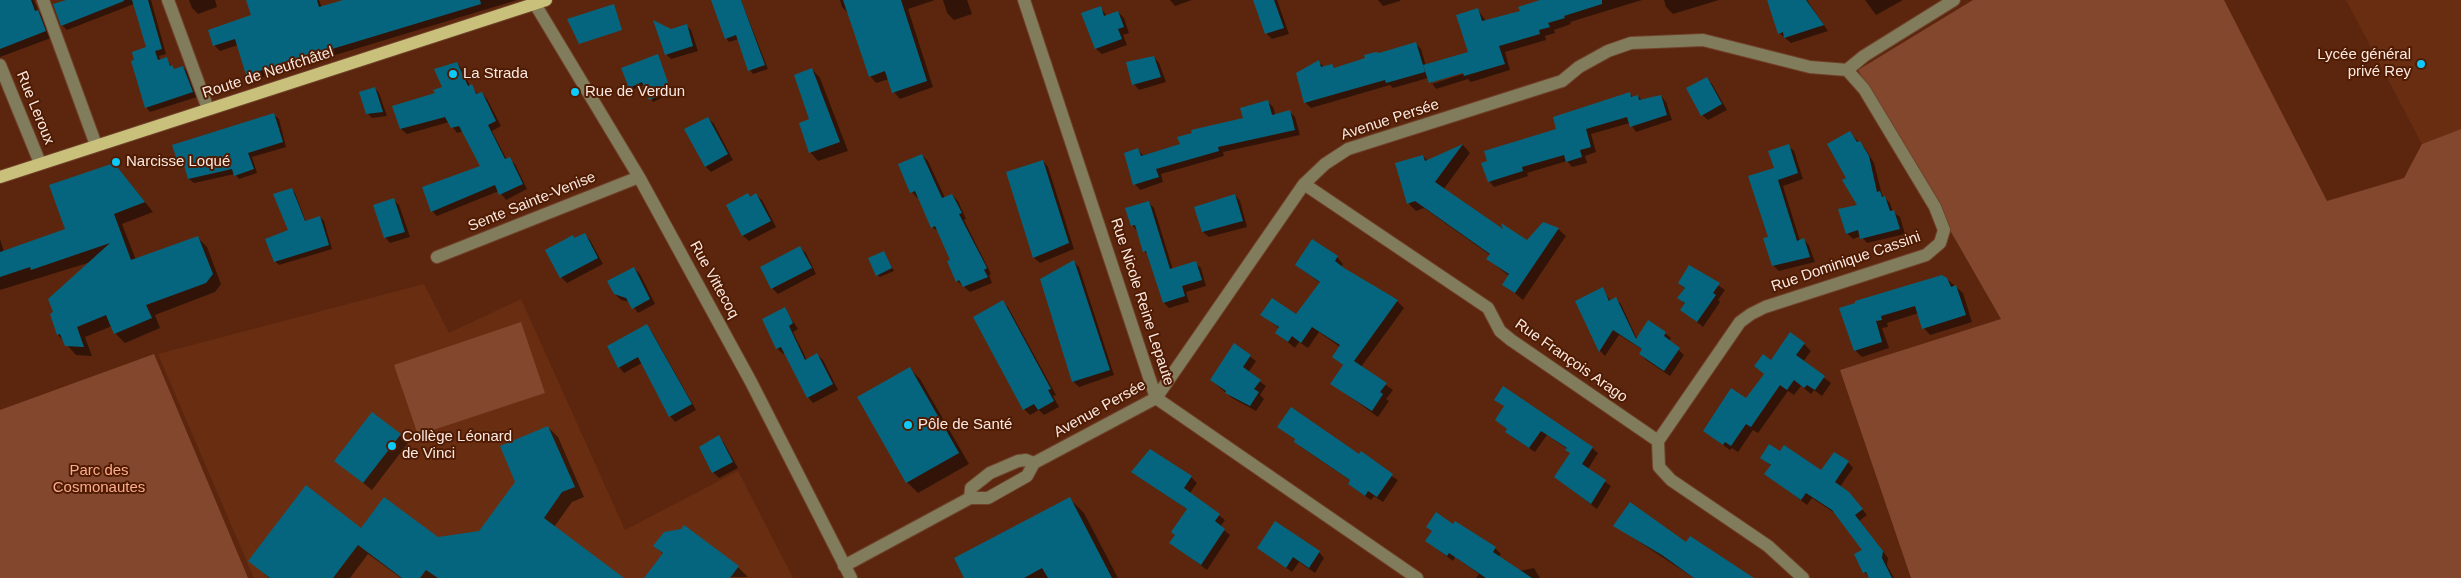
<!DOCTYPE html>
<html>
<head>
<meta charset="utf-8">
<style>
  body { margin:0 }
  canvas { display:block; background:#5b260d }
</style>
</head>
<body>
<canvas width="2461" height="578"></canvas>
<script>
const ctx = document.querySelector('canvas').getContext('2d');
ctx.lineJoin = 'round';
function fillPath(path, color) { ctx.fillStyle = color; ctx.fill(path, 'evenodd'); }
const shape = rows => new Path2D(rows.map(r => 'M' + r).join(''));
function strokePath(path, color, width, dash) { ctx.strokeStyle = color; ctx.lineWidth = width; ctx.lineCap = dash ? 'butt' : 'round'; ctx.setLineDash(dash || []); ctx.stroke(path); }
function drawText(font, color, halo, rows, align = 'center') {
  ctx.font = font + ' Arial,sans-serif'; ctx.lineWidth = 4; ctx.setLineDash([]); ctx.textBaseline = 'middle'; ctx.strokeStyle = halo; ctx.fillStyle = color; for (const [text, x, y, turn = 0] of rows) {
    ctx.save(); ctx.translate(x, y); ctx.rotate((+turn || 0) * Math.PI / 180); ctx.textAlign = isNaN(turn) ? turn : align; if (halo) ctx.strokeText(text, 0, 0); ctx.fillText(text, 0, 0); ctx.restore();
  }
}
fillPath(shape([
  [2346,0,2461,0,2461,129,2422,144],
  [424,284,449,333,521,299,625,530,738,471,793,578,254,578,158,354]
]), '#692d12');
fillPath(shape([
  [1973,0,2224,0,2327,201,2404,178,2422,144,2461,129,2461,578,1911,578,1840,370,2001,319,1858,70],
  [521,322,545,393,418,435,394,365],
  [154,354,248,578,0,578,0,410]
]), '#83472d');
fillPath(shape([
  [0,0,34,0,39,12,44,18,51,38,0,57],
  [69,0,151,0,166,54,159,56,161,61,166,59,175,70,183,67,188,72,197,97,150,112,146,107,136,61,148,48,134,4,67,30,62,25],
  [189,0,215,0,217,7,198,14,192,8],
  [311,0,319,0,322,8,357,0,517,0,253,80,247,74,238,45,220,51,214,45],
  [712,0,741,0,768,69,753,74,750,70,739,39,729,42,726,38],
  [840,0,935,0,908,9,933,87,900,99,894,92,889,79,876,83,870,76,849,14,842,7],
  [943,0,967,0,972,14,954,20,947,13],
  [1170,0,1192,0,1175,6],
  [1254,0,1277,0,1289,34,1272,39,1266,33],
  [1378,0,1400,0,1400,1,1383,6],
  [1542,0,1642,0,1570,22,1571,24,1554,30,1555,33,1545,36,1546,40,1505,52,1510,70,1471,82,1468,79,1436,89,1428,78,1393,88,1390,85,1311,108,1305,102,1319,62,1324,67,1332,65,1335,69,1415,43,1421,49,1426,66,1469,52,1478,10,1486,21,1521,12],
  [1468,70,1469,72,1432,84,1432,81],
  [1664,0,1719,0,1673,14,1666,7],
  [1767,0,1807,0,1828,31,1791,43,1779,33],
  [1865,0,1903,0,1876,15],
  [1100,7,1107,16,1118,12,1124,18,1129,33,1123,35,1127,45,1102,54,1096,49,1082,14],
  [686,25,691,30,698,51,671,59,666,54,671,30],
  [657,55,672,93,653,102,644,85,632,90,630,87],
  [1154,57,1159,63,1166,82,1139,90,1134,84],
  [457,63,462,69,470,86,479,95,482,93,487,99,501,126,492,131,507,160,509,159,515,164,527,189,506,200,499,191,437,216,432,211,482,166,464,131,457,133,449,122,407,134,401,129,393,107,437,94,444,87],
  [812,69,820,78,848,151,818,161,810,152],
  [1707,78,1712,84,1727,110,1708,120,1702,115],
  [375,88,379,93,387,116,372,118,368,114],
  [1630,94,1633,97,1638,96,1642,100,1661,96,1666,102,1672,120,1636,132,1630,123,1591,134,1596,152,1585,156,1587,163,1572,167,1567,161,1527,173,1528,176,1494,187,1489,181,1558,130],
  [1268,102,1273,107,1276,116,1290,112,1295,117,1300,135,1223,152,1224,156,1161,174,1163,182,1140,190,1135,184,1138,150,1143,155,1181,145,1244,119],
  [274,115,279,119,286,147,252,157,257,173,239,179,235,174,194,183,189,179,185,166,179,162],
  [708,118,714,124,733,160,711,172,706,167],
  [1850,133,1865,148,1874,163,1882,195,1890,203,1893,212,1900,217,1905,234,1867,243,1861,236,1853,239,1847,233,1859,205,1848,178],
  [1463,145,1470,153,1443,190,1505,232,1527,241,1558,229,1566,236,1523,300,1504,284,1509,276,1488,259,1490,255,1424,208,1416,211,1408,203,1423,156,1428,161],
  [1788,146,1794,151,1803,179,1783,186,1800,241,1804,240,1809,245,1815,262,1779,271,1773,265,1769,238,1776,169],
  [922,155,928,161,945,198,952,195,958,201,966,219,964,220,991,274,989,275,992,283,970,292,957,281,952,261,939,232,932,227,919,197,917,198,912,192],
  [1043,161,1048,167,1074,249,1040,263,1034,258,1008,173],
  [114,164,153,212,122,224,136,260,197,237,207,247,221,284,215,292,155,315,160,328,125,343,115,333,112,326,85,337,92,356,76,355,58,335,54,313,91,262,0,290,0,239,4,252,66,229],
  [291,189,295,193,306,222,320,217,324,221,332,249,279,265,275,261,290,231],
  [756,195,762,200,776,227,749,241,743,236,728,205],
  [1235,195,1240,201,1247,227,1209,237,1203,232],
  [394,200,399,205,410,237,390,243,385,237],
  [1148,202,1154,208,1173,270,1195,263,1201,268,1206,286,1186,292,1189,302,1169,308,1164,303,1149,256,1144,251,1137,231,1132,225],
  [584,234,590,240,603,264,567,283,561,277,575,239],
  [800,248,806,253,816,274,778,294,772,288],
  [884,253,894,271,880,277,877,275],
  [1337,257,1343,264,1341,267,1343,269,1397,301,1404,308,1361,367,1393,390,1386,399,1389,401,1378,417,1332,384,1344,366,1333,357,1340,347,1319,332,1308,348,1299,342,1295,348,1276,333,1280,329,1262,315,1297,316,1320,283,1296,265],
  [1074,262,1079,267,1114,375,1079,387,1073,381],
  [1690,266,1725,290,1718,300,1720,302,1703,327,1682,310,1686,305,1679,298,1685,289,1679,283],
  [634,268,640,274,655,304,638,313,630,302,621,300,615,294],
  [1947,279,1963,293,1972,322,1930,335,1924,328,1919,313,1887,323,1888,327,1882,328,1889,348,1862,357,1855,350,1841,309],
  [1602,289,1611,301,1616,299,1621,304,1637,339,1665,333,1671,338,1669,341,1684,355,1670,376,1646,360,1640,354,1643,350,1619,335,1605,356,1600,351,1577,302],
  [1002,301,1008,307,1056,395,1053,396,1059,407,1044,415,1039,410,1030,415,1024,409,974,317],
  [784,308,798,329,793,332,807,360,817,355,823,360,838,390,813,403,808,397,785,353,783,354,777,348],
  [647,326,652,332,696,410,675,422,670,416,642,363,624,373,619,367],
  [1804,344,1811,351,1803,362,1831,383,1822,396,1814,390,1811,394,1801,386,1794,395,1788,391,1758,433,1753,430,1738,452,1732,448,1730,450,1704,431,1746,400,1765,375,1771,361],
  [1234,345,1256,361,1248,373,1266,386,1260,395,1264,399,1256,411,1232,398,1211,380],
  [910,369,920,379,969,464,918,493,907,482],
  [1496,399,1592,448,1598,453,1588,469,1611,486,1597,509,1555,477,1571,454,1567,449,1547,435,1535,452,1512,437,1507,432,1508,430,1496,420,1505,407],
  [548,427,558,437,584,497,572,502,554,527,622,578,401,578,368,554,350,578,269,578,250,561,362,529,437,538,480,532,517,482],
  [1279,427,1359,456,1398,480,1383,502,1374,496,1371,500,1355,489,1349,484,1351,481,1301,447,1296,440],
  [400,435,408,443,372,490,336,461],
  [719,437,724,443,738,468,719,478,713,472,700,447],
  [1150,451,1191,477,1197,483,1190,493,1225,520,1220,527,1230,535,1207,570,1171,543,1188,510,1132,472],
  [1780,453,1822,471,1848,462,1853,468,1840,487,1854,499,1867,515,1859,521,1888,558,1887,565,1894,578,1870,578,1864,572,1864,550,1836,514,1812,498,1807,505,1766,474,1771,466,1762,458],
  [1070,499,1084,513,1118,578,966,578],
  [1453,525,1495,548,1501,554,1498,557,1519,571,1534,568,1540,578,1476,578,1479,574,1455,557,1453,561,1426,541,1433,532,1428,527],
  [1615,526,1686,544,1743,578,1694,578],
  [655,546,738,567,748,577,646,578,663,554],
  [1258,548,1319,552,1324,558,1315,573,1299,562,1292,572]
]), '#0007');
fillPath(shape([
  [0,0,31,0,35,11,38,10,46,31,0,49],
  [66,0,124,0,124,1,61,26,53,4],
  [132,0,148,0,162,49,155,51,158,60,167,57,170,66,172,65,174,69,183,66,193,92,145,108,131,61,134,60,132,52,146,47],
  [246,0,317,0,319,7,343,0,480,0,481,4,246,75,235,39,213,46,208,30,251,15],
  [711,0,741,0,765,65,748,71,736,35,725,39],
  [843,0,901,0,927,81,892,93,885,71,869,77],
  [1253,0,1274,0,1284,28,1265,34],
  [1540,0,1602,0,1602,4,1564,16,1565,18,1548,23,1550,27,1539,30,1540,34,1499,46,1505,64,1464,76,1463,73,1429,83,1423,65,1468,52,1456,15,1478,8,1482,21,1520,11,1518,7],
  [1767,0,1806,0,1824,25,1784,38,1783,32,1778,34],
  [614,4,622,30,579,44,567,19],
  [1101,6,1104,16,1118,11,1124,27,1118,29,1122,39,1095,49,1081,13],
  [653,20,671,29,687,24,693,46,665,55],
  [1416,42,1425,72,1386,83,1385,80,1304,103,1296,73,1319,60,1321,67,1332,64,1334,68,1365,58,1364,55,1376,52,1379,53],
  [658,54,671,91,649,100,642,82,629,88,621,68],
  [1154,56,1161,77,1132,85,1126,62],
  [457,62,468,86,472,84,476,94,482,92,496,121,488,125,505,159,510,157,523,184,499,195,495,185,431,212,422,187,480,166,459,126,451,128,445,117,400,129,392,106,435,93,433,90,442,87,434,69],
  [812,68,840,142,809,153,799,123,809,119,794,75],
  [1707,77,1722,104,1701,116,1686,88],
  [375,87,383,112,366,114,359,92],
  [1630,92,1631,97,1638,95,1639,100,1661,95,1667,115,1630,127,1627,117,1586,129,1591,147,1580,150,1582,157,1566,162,1564,155,1522,167,1523,171,1488,182,1481,163,1487,161,1484,151,1556,129,1553,117],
  [1268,100,1272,115,1290,110,1295,130,1218,147,1219,151,1156,169,1159,177,1133,185,1124,153,1138,148,1141,156,1180,144,1177,137,1192,133,1191,130,1243,118,1240,108],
  [274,113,283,142,248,153,254,169,234,176,232,169,188,179,183,162,178,163,172,145],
  [708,117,728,154,705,167,684,129],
  [1850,131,1857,142,1860,141,1869,156,1877,192,1880,191,1882,197,1885,196,1890,211,1894,210,1900,229,1860,239,1858,230,1846,234,1838,209,1857,205,1842,180,1846,178,1827,144],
  [1463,144,1435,182,1503,229,1501,223,1527,240,1543,222,1559,228,1515,293,1502,285,1509,274,1486,259,1490,254,1415,201,1407,204,1395,163,1423,155,1425,161],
  [1789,144,1798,173,1778,180,1797,241,1804,238,1810,257,1772,266,1763,238,1768,237,1748,176,1774,168,1768,151],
  [922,154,942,198,952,194,962,213,959,214,987,268,984,270,988,277,963,287,959,280,956,282,947,261,950,260,935,226,931,228,915,191,910,193,898,164],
  [1043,160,1069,243,1033,258,1006,172],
  [114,163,145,202,114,214,131,260,198,236,213,274,206,283,146,305,152,318,114,334,106,315,77,327,84,347,65,346,60,334,57,335,50,314,53,312,48,299,110,243,31,270,30,267,0,277,0,252,65,229,49,185],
  [292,188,305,221,320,216,329,245,274,262,265,239,288,230,273,194],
  [748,193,750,197,756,193,771,221,742,236,726,205],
  [1235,194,1243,221,1202,232,1194,207],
  [394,198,405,232,384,238,373,205],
  [1149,201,1170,269,1196,261,1202,280,1182,286,1185,296,1163,303,1146,251,1143,252,1135,225,1131,226,1125,208],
  [585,233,598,258,560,278,545,250,573,235,574,238],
  [1312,239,1338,256,1335,261,1344,268,1398,300,1354,361,1387,383,1380,392,1383,394,1372,411,1330,384,1343,365,1332,357,1340,345,1312,327,1301,343,1292,336,1288,342,1275,333,1279,327,1260,315,1272,298,1296,314,1320,282,1295,265],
  [800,246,812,268,771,289,760,267],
  [884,251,892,268,876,276,868,258],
  [1074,260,1110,370,1072,382,1040,279],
  [1689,265,1720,283,1713,293,1716,295,1697,322,1680,310,1685,303,1677,298,1685,288,1678,283],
  [634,267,650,299,632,309,626,298,614,294,607,281],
  [1942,275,1947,278,1951,287,1956,285,1966,315,1922,329,1915,306,1881,316,1882,320,1876,321,1882,342,1854,351,1839,308,1855,303,1855,301],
  [1603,287,1609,301,1616,297,1636,339,1648,320,1666,332,1664,336,1680,348,1664,371,1639,354,1642,349,1613,330,1599,352,1575,301],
  [1003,300,1051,389,1048,390,1054,401,1038,410,1034,404,1023,410,973,317],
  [785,307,793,323,789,326,805,360,817,353,833,384,807,398,781,347,776,349,762,319],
  [647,324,692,404,669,417,638,357,618,368,607,346],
  [1790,332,1805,343,1796,355,1825,376,1815,390,1807,385,1804,388,1794,380,1787,390,1780,385,1751,427,1746,424,1731,446,1725,442,1723,445,1703,431,1731,388,1746,398,1764,374,1754,366,1763,354,1771,360],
  [1234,343,1251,355,1243,367,1261,380,1254,389,1259,392,1250,406,1225,393,1226,391,1210,380],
  [910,367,959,453,906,483,857,397],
  [1503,386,1593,447,1582,464,1606,480,1591,504,1554,477,1570,453,1565,450,1567,448,1541,431,1529,448,1505,432,1507,429,1495,420,1504,406,1494,400],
  [1291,407,1359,454,1361,451,1393,474,1377,497,1368,491,1365,496,1348,484,1350,480,1294,442,1295,439,1277,427],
  [372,412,401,434,363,483,334,461],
  [548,426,575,487,562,492,544,518,624,578,438,578,426,570,420,578,402,578,358,545,333,578,270,578,248,561,306,485,361,528,384,497,438,537,479,531,515,482,500,446],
  [719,435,733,462,712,473,699,447],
  [1769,444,1780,451,1784,445,1821,470,1834,452,1849,461,1835,482,1849,492,1863,509,1855,515,1883,551,1882,558,1892,578,1869,578,1866,572,1863,573,1854,554,1862,550,1832,510,1806,493,1801,500,1764,474,1771,465,1760,458],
  [1150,449,1192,476,1184,488,1220,514,1215,521,1225,529,1201,565,1169,543,1175,535,1171,532,1187,509,1131,472],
  [1070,497,1112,578,1048,578,1042,568,1024,578,964,578,954,558],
  [1630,502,1686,542,1690,536,1754,578,1694,578,1662,555,1613,526],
  [1436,512,1453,524,1455,521,1496,547,1493,552,1532,578,1486,578,1449,553,1447,556,1425,541,1432,531,1426,527],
  [1275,521,1320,551,1309,568,1293,557,1286,568,1257,548],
  [684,525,739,566,730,578,644,578,663,553,653,546,664,532,681,529]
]), '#06657e');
const minor = shape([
  [43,0,96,145],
  [168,0,208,109],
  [1024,0,1156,398,1417,578],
  [535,4,639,177,751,382,851,578],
  [0,65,40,163],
  [1847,70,1864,56,1954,0],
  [1304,184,1488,308,1500,331,1511,340,1658,441,1659,467,1671,480,1768,546,1803,578],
  [437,257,639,177],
  [970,498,971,488,990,473,1018,461,1026,460,1034,463],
  [844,566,970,498,988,498,1027,476,1034,463,1156,398,1304,184,1325,164,1348,149,1562,81,1579,67,1608,51,1631,43,1703,40,1810,67,1847,70,1864,89,1935,207,1944,230,1940,243,1926,255,1765,307,1751,314,1740,322,1658,441]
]);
const major = shape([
  [0,177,546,0]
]);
strokePath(minor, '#71412b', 14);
strokePath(major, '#71412b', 14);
strokePath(minor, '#817d5c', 12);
strokePath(major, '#c9c17b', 12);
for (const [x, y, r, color] of [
  [2421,64,5,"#0ccafa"],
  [453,74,5,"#0ccafa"],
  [575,92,5,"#0ccafa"],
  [116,162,5,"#0ccafa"],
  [908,425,5,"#0ccafa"],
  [392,446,5,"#0ccafa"]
]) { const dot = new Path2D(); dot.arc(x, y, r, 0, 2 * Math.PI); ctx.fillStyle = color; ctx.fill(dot); strokePath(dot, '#4f1b02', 2); }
drawText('15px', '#fae8e1', '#4f1b02', [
  ["Lycée général",2411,55,"right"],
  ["privé Rey",2411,72,"right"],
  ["La Strada",463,74],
  ["Rue de Verdun",585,92],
  ["Narcisse Loqué",126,162],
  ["Pôle de Santé",918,425],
  ["Collège Léonard",402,437],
  ["de Vinci",402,454]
], 'left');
drawText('15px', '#fae8e1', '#4f1b02', [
  ["Route de Neufchâtel",268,73,-18],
  ["Rue Leroux",35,108,68],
  ["Avenue Persée",1390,120,-18],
  ["Sente Sainte-Venise",532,202,-22],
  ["Rue Dominique Cassini",1846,262,-19],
  ["Rue Vittecoq",714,280,61],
  ["Rue Nicole Reine Lepaute",1142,302,72],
  ["Rue François Arago",1571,361,35],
  ["Avenue Persée",1100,409,-29]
]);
drawText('15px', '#fdad8d', '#4f1b02', [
  ["Parc des",99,471],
  ["Cosmonautes",99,488]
]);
</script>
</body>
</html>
